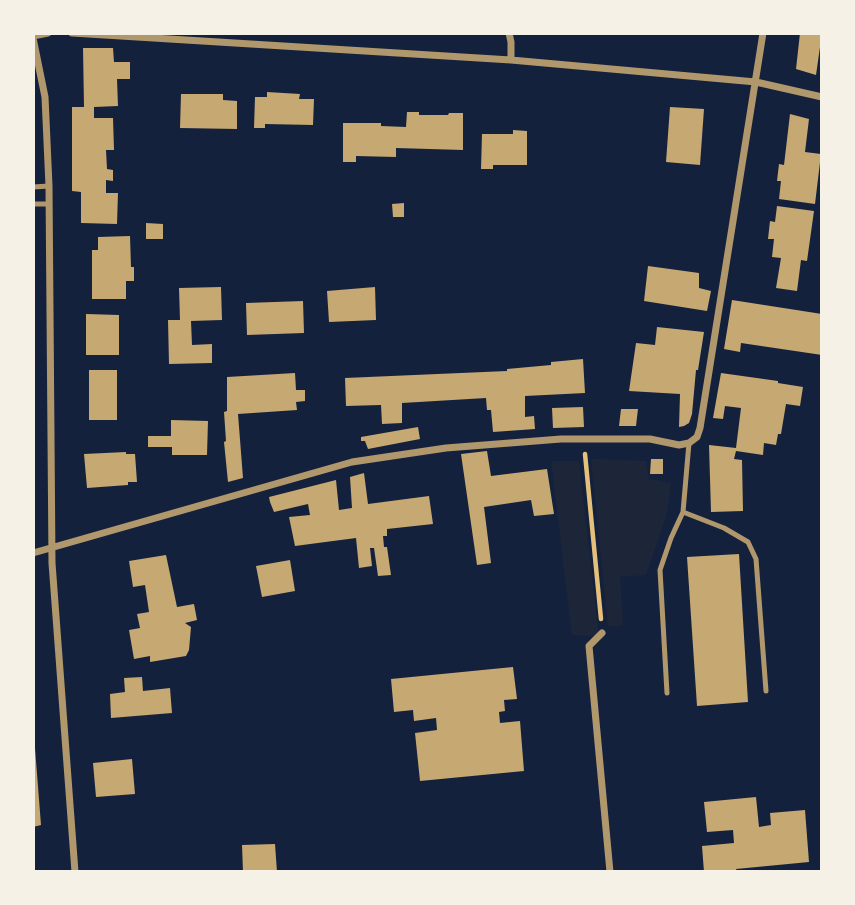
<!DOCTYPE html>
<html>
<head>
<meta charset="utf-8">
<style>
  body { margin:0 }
  #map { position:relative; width:855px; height:905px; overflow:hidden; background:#14213d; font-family:Arial,sans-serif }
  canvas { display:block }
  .frame { position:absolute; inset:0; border:35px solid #f6f1e7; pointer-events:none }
</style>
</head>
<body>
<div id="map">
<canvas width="855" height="905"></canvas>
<div class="frame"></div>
</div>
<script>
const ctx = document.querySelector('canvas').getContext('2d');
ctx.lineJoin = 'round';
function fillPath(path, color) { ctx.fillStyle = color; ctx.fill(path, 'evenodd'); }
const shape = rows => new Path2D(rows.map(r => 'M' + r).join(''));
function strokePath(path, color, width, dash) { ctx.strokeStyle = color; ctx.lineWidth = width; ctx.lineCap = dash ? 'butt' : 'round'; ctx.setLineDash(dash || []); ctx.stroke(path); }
fillPath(shape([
  [591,459,646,461,649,479,671,483,666,517,646,575,620,577,623,625,608,627],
  [551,461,579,461,599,636,572,635]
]), '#1d2539');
fillPath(shape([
  [800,33,822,33,816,75,796,69],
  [83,48,113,48,114,62,130,62,130,79,117,79,118,106,94,107,94,118,113,118,114,150,106,150,107,169,113,170,113,181,106,180,106,193,118,193,117,224,81,223,81,192,72,191,72,107,84,107],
  [267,92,300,94,299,99,314,99,313,125,265,124,265,128,254,128,255,97,267,97],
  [181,94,223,94,223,100,237,101,237,129,180,128],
  [670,107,704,109,700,165,666,162],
  [407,112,419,112,419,115,448,115,449,113,463,113,463,150,396,148,396,157,356,156,356,162,343,162,343,123,381,123,381,126,406,127],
  [790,114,809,119,805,152,821,154,815,204,779,199,781,181,777,181,779,164,784,165],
  [513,130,527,131,527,165,493,165,493,169,481,169,482,134,513,134],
  [404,203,404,217,393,217,392,204],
  [777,206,814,211,807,261,801,260,797,291,776,288,781,258,772,257,774,239,768,239,770,221,775,222],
  [146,223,163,224,163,239,146,239],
  [130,236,131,267,134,267,134,281,126,281,126,299,92,299,92,250,98,250,98,237],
  [648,266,699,273,699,288,711,291,707,311,644,301],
  [221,287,222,320,191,321,192,345,212,344,212,363,169,364,168,320,180,320,179,288],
  [375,287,376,320,329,322,327,291],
  [732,300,822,314,822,355,741,343,740,352,724,349],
  [303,301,304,333,247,335,246,303],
  [86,314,119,315,119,355,86,355],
  [657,327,704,332,698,370,696,370,692,414,689,423,684,426,679,427,680,394,629,391,636,343,655,345],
  [583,359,585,393,525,396,525,417,534,416,535,429,493,432,491,410,487,410,486,398,402,403,402,423,382,424,381,405,346,406,345,378,507,371,507,369,551,365,551,362],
  [89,370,117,370,117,420,89,420],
  [295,373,296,390,305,390,305,401,296,402,297,410,238,414,243,478,228,482,224,442,226,441,224,412,227,411,227,377],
  [721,373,778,381,778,383,803,387,800,406,786,404,781,434,778,434,776,445,764,443,763,455,736,451,734,459,742,460,743,511,711,512,709,445,736,448,741,408,725,406,723,419,713,418],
  [583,407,584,427,553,428,552,408],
  [621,409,638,409,636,426,619,426],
  [171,420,208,421,207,455,172,455,172,447,148,447,148,436,171,436],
  [418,427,420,439,368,449,365,441,361,441,361,437],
  [487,451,491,476,547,469,554,514,534,516,531,500,484,507,491,563,477,565,461,454],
  [126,452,126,454,135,454,137,482,128,482,128,485,87,488,84,454],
  [651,459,663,459,663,474,650,474],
  [364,473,368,504,429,496,433,524,387,529,387,536,383,536,384,547,387,547,391,575,378,576,374,548,370,548,372,566,359,568,356,538,295,546,289,517,310,515,308,504,274,512,270,502,269,497,336,480,339,510,352,508,350,477],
  [739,554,748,702,697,706,687,557],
  [166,555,177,607,194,604,197,620,185,623,191,627,189,650,186,656,150,662,150,656,134,659,129,630,140,628,137,614,149,612,145,585,133,587,129,561],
  [290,560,295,591,262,597,256,566],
  [513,667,517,699,504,700,505,711,499,712,500,723,520,721,524,771,420,781,415,733,437,730,436,718,414,721,413,710,394,712,391,679],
  [142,677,143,691,170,688,172,713,111,718,110,694,125,692,124,678],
  [35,748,41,825,33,827,33,749],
  [132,759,135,794,96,797,93,763],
  [756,797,759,827,771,825,770,813,805,810,809,862,736,869,737,872,704,872,702,846,734,843,733,830,707,832,704,802],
  [275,844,277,872,243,872,242,845]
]), '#c6a872');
strokePath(shape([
  [585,454,601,619]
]), '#e5c07b', 4.5);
strokePath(shape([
  [33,187,49,186],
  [33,204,49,204],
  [689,443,683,512,724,528,748,542,756,559,766,691],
  [667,693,660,570,671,538,683,512]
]), '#b1986c', 5);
strokePath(shape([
  [72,33,511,60,756,82,822,97],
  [509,33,511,42,511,60],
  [33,36,48,33],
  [33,38,45,97,49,186,52,563,75,872],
  [33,553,352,462,446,448,561,439,650,439,679,445,689,443,697,437,700,428,763,33],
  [602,633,589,646,610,872]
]), '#b1986c', 7);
</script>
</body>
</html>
